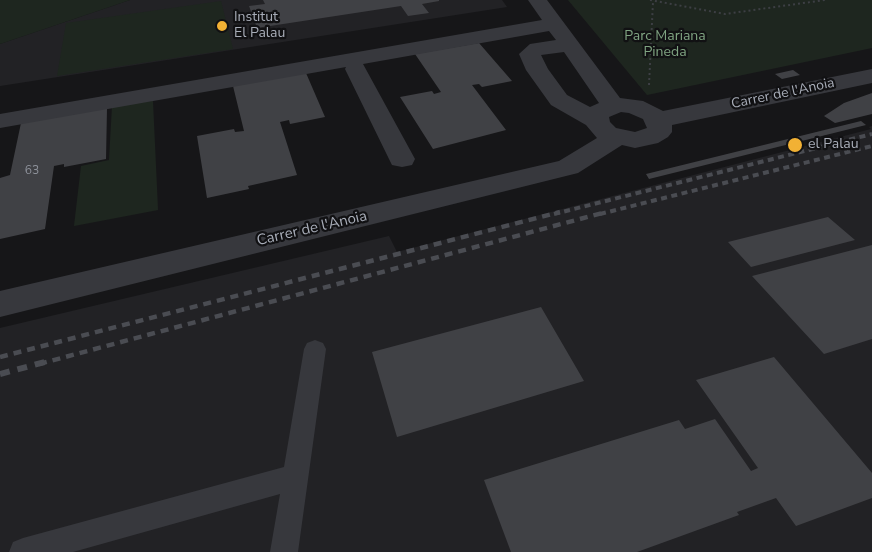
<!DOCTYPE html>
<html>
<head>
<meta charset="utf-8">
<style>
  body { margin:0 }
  canvas { display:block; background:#161618 }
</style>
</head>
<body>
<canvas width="872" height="552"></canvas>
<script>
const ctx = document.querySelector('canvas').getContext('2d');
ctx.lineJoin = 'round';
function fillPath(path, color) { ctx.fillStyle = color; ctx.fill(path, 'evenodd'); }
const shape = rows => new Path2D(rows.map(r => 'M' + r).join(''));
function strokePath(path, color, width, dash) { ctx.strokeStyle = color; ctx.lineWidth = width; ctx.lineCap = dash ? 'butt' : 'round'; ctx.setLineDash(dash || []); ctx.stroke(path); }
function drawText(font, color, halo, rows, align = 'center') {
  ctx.font = font + ' "Nunito Sans",sans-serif'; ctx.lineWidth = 4.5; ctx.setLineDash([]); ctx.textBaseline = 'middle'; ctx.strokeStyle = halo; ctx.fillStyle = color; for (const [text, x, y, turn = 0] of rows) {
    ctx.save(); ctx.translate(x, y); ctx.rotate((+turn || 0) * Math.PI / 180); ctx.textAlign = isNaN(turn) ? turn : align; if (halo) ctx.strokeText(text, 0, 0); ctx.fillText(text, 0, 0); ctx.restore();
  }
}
fillPath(shape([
  [130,0,502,0,507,7,0,86,0,44],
  [872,126,872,552,0,552,0,328,389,236,397,252,871,129,869,127]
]), '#222225');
fillPath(shape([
  [0,0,130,0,0,44],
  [568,0,872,0,872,48,647,95],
  [221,1,233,49,57,76,66,23],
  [153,101,158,210,74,226,81,166,109,160,112,106]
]), '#1e261f');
fillPath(shape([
  [263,0,439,0,439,1,422,4,429,13,408,16,401,6,257,28,249,6,265,4],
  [479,43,512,81,482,87,479,84,472,85,506,130,433,149,400,97,432,91,434,94,441,92,415,54],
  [793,70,800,75,782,79,775,74],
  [306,73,325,117,290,124,289,120,280,122,297,175,248,186,249,189,207,198,197,136,234,129,235,132,244,131,233,86],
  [872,93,872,114,835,123,824,116,844,103],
  [107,108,106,159,64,167,64,164,54,166,45,229,0,239,0,178,10,175,21,123],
  [861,121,866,125,649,179,646,174],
  [828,217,855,240,751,267,728,242],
  [872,245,872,339,824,354,752,276],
  [541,307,584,381,397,437,372,352],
  [774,357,872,473,872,498,796,526,776,498,737,512,739,515,637,552,511,552,484,480,679,420,685,429,715,419,751,471,758,468,696,380]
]), '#404145');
strokePath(shape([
  [650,0,725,14,825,0],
  [649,85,653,2]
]), '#3d3f44', 2, [2, 3]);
fillPath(shape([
  [315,340,323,343,326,349,298,552,270,552,280,494,73,552,9,552,13,542,23,538,284,467,304,349,307,343,315,340]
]), '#37383d');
fillPath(shape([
  [528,0,547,0,620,98,643,101,663,111,872,69,872,83,672,125,672,132,668,137,658,143,635,148,622,145,578,173,0,317,0,291,559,161,597,138,586,125,551,105,526,70,519,54,530,44,556,40,549,31,363,64,415,159,412,165,402,167,392,165,389,159,345,69,346,67,0,128,0,114,542,20,528,0],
  [564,52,599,103,590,107,567,95,548,69,541,55,564,52],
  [621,112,629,113,643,119,647,128,635,132,616,128,610,122,609,117,621,112]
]), '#37383d');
strokePath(shape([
  [554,214,872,134],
  [600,214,872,146]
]), '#4a4c52', 4, [6, 4.5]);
strokePath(shape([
  [0,357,560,212],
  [39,364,606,212]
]), '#4a4c52', 4.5, [8, 6]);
strokePath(shape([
  [0,374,45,362]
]), '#4a4c52', 6, [10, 8]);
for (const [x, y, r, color] of [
  [222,26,6,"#f2b134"],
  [795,145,8,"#f2b134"]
]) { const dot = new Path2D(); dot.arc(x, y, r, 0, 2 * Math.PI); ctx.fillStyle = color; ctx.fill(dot); strokePath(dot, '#111113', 2); }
drawText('12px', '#8e929b', null, [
  ["63",32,171]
]);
drawText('14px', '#a8adb8', '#111113', [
  ["Institut",234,18],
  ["El Palau",234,34],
  ["el Palau",808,145]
], 'left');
drawText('14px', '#7fa381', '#111113', [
  ["Parc Mariana",665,37],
  ["Pineda",665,53]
]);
drawText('14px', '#a8adb8', '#111113', [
  ["Carrer de l'Anoia",783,94,-12]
]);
drawText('15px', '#a8adb8', '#111113', [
  ["Carrer de l'Anoia",312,229,-13]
]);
</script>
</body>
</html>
